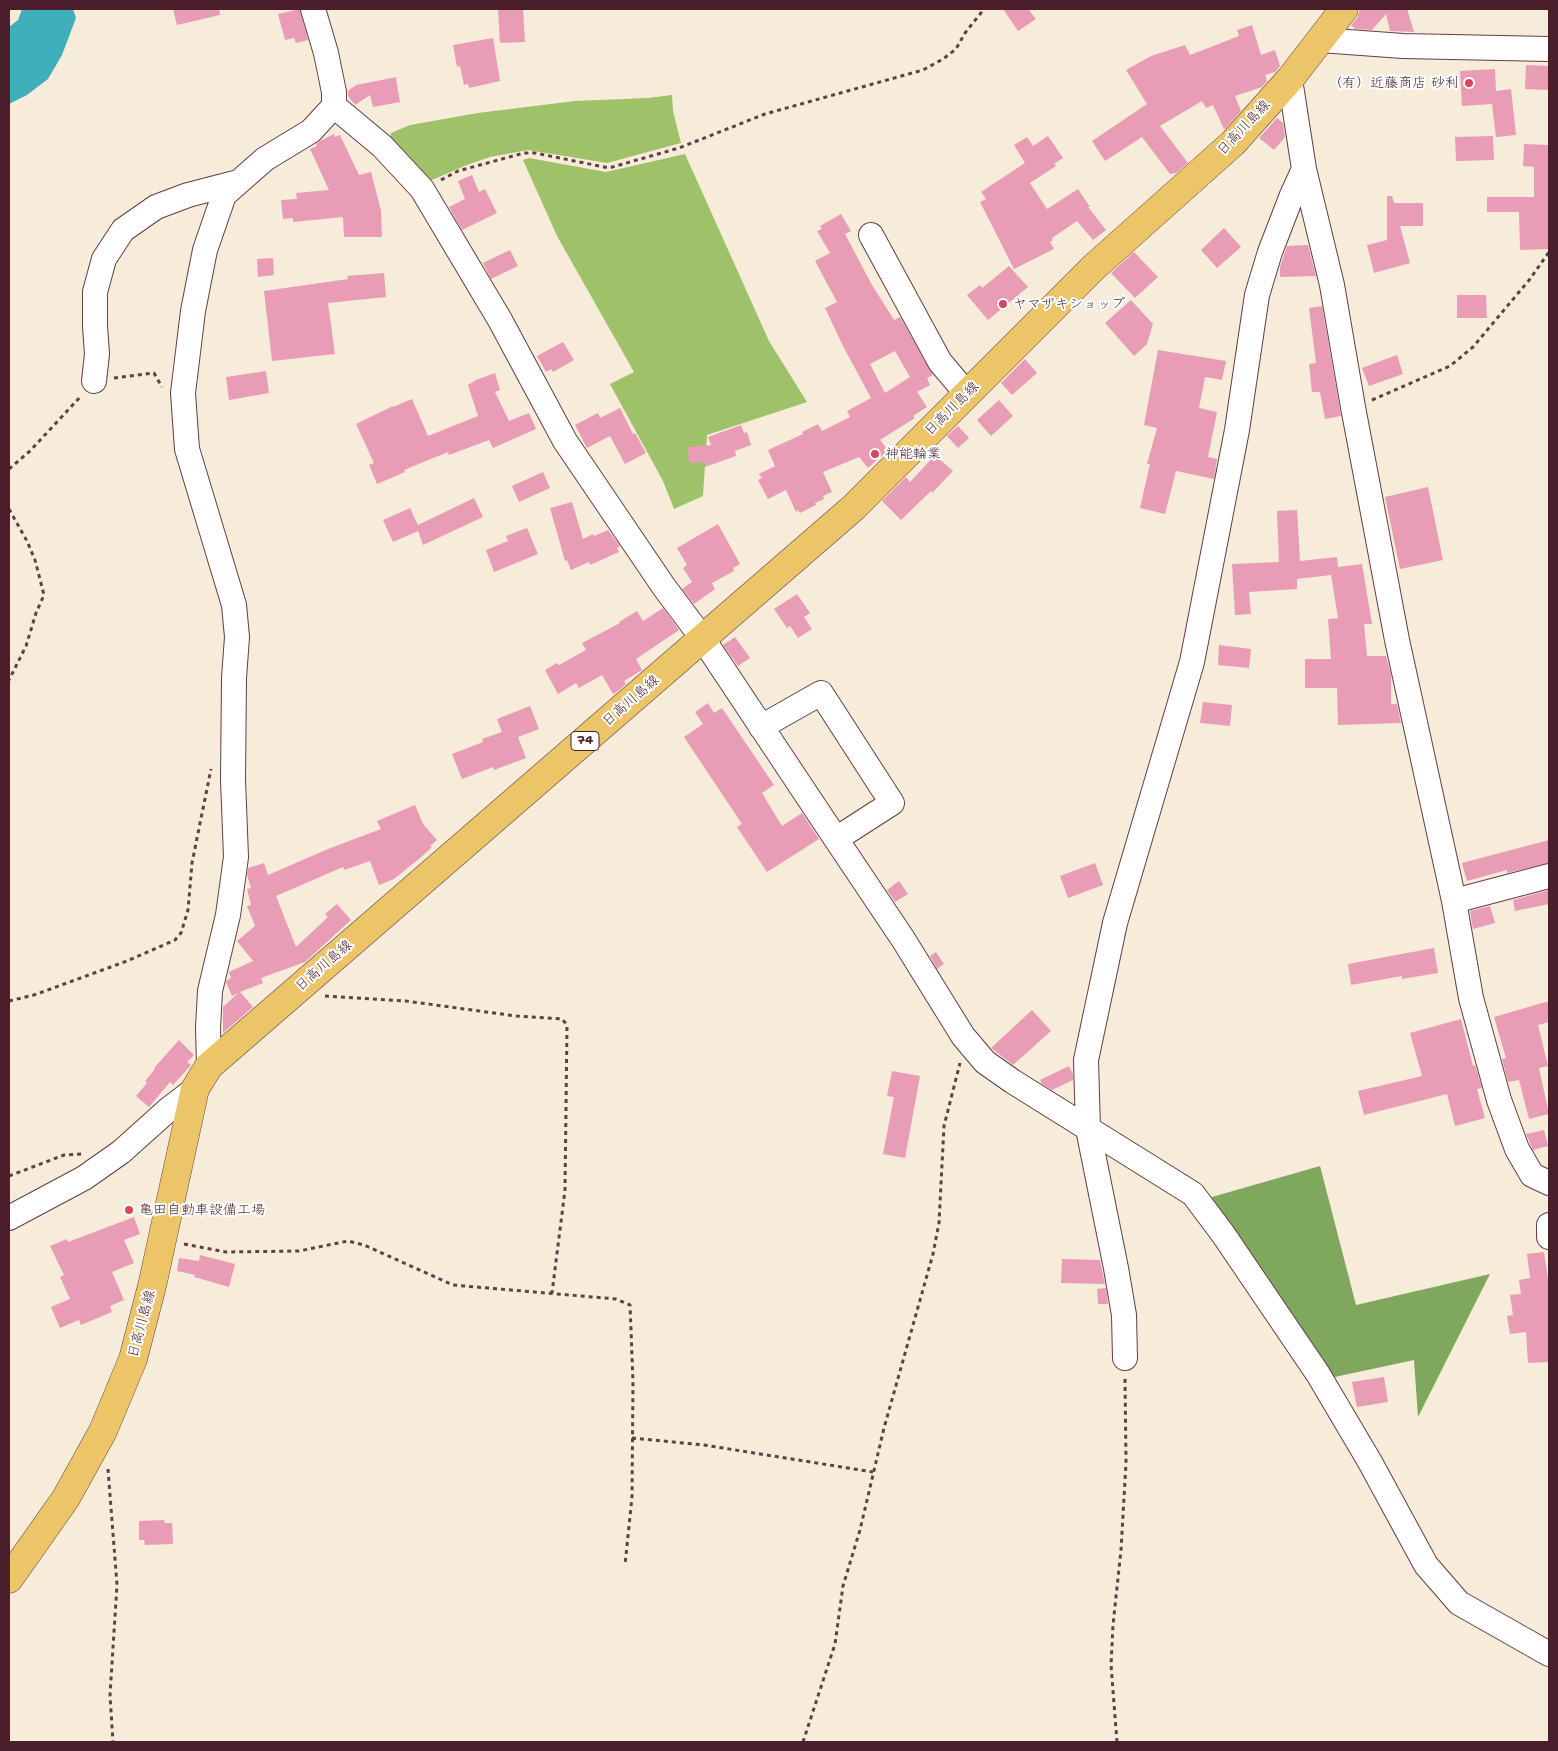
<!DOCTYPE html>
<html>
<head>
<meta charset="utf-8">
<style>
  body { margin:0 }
  #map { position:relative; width:1558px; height:1751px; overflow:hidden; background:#f6ecd9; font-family:"Shantell Sans",sans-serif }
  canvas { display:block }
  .frame { position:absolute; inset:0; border:10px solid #4a1f2b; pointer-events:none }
</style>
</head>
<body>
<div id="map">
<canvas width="1558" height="1751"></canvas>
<div class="frame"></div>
</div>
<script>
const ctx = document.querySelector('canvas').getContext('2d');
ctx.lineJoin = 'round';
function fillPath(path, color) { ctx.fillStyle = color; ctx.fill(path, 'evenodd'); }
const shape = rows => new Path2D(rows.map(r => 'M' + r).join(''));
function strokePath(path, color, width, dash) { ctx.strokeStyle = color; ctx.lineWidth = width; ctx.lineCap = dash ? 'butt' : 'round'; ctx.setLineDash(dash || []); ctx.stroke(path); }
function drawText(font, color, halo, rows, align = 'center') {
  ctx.font = font + ' "Shantell Sans","Klee One",sans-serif'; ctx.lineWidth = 4; ctx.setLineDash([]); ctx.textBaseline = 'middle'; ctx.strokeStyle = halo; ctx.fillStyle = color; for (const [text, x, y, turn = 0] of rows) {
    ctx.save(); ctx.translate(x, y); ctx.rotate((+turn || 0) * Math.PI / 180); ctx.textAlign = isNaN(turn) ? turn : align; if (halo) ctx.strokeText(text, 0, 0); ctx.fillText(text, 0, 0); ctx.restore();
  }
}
fillPath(shape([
  [672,95,673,111,681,143,607,163,528,150,490,157,467,165,427,182,390,144,391,133,410,125,478,113,575,101,648,98],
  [685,154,769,341,807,402,707,435,703,496,674,509,663,481,610,384,634,372,557,236,523,160,529,158,606,172]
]), '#9fc16a');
fillPath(shape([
  [1320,1166,1356,1305,1490,1274,1418,1417,1414,1360,1330,1378,1205,1199]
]), '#7fa75e');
fillPath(shape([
  [22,9,73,9,76,18,62,55,48,79,27,95,9,104,9,27,18,20]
]), '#40afbc');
fillPath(shape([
  [173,9,219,9,220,15,177,25],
  [300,9,308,40,296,43,294,38,285,40,278,14],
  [498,9,523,9,525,42,500,43],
  [1003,9,1028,9,1036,19,1018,31],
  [1360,9,1407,9,1414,32,1390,31,1386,14,1372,30,1355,29,1351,25,1357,18],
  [1252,25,1261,55,1275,50,1280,66,1275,72,1265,75,1267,81,1262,87,1235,96,1241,111,1226,128,1224,129,1213,105,1206,108,1202,101,1160,126,1188,163,1176,173,1170,174,1142,137,1105,161,1092,141,1147,104,1126,70,1151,56,1185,45,1190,55,1239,36,1237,30],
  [493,38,500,81,469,88,468,84,464,85,460,66,457,67,453,45],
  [1526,65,1549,66,1549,90,1525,89],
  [1495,69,1496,91,1511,89,1516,135,1496,137,1492,104,1462,106,1460,71],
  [397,77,396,79,400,102,373,107,370,95,355,105,348,96,348,91,356,85],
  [1277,118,1283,123,1285,137,1274,150,1259,138],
  [334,134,335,137,340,135,359,175,371,172,381,211,382,237,344,237,343,217,293,222,293,218,283,219,281,200,297,199,296,193,329,190,310,149,317,146,316,144,320,141],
  [1048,136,1063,158,1054,164,1056,166,1030,183,1047,209,1078,189,1090,207,1088,207,1106,230,1093,240,1077,221,1052,238,1053,240,1050,242,1054,249,1014,269,980,202,986,199,981,192,1025,163,1014,145,1027,137,1033,146],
  [1493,136,1494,160,1456,161,1455,137],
  [1524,144,1549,145,1549,249,1520,250,1519,212,1487,212,1487,197,1534,197,1534,167,1523,166],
  [472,175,479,192,485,189,497,213,462,230,449,207,465,199,458,181],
  [1387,196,1392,196,1394,203,1423,203,1423,226,1400,226,1410,263,1374,273,1367,245,1387,240],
  [841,214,851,231,845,234,872,285,894,320,900,317,933,375,927,378,930,385,917,392,927,407,913,416,915,418,880,440,888,450,868,468,859,457,823,472,832,492,823,496,824,499,815,503,816,505,800,513,798,510,796,512,786,490,768,499,758,480,762,478,759,474,775,466,768,450,803,434,802,432,818,424,822,431,850,417,847,411,871,398,843,346,825,308,837,302,815,261,830,253,817,231,822,229,820,226],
  [895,351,910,377,885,393,870,364],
  [1224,228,1241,247,1217,268,1201,250],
  [1308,245,1316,276,1280,277,1280,267,1287,246],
  [510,250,518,266,491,279,483,263],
  [1134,252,1158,277,1135,298,1111,273],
  [273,258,274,275,258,277,257,259],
  [1009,266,1028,287,988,320,967,295,980,285,982,288],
  [384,273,386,297,328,303,335,354,272,361,264,291,348,279,347,276],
  [1457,295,1486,295,1487,318,1457,318],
  [1131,300,1153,324,1147,344,1134,356,1105,323],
  [1322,306,1341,416,1325,419,1320,392,1312,392,1309,364,1316,363,1309,308],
  [563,342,574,360,553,372,551,369,546,372,537,356],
  [1158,350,1226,361,1222,380,1205,377,1199,408,1217,412,1208,457,1217,459,1214,479,1176,471,1165,514,1140,508,1150,464,1147,464,1157,428,1144,425],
  [1397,355,1403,374,1369,386,1362,368],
  [1025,359,1037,373,1012,395,1001,383],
  [266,371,269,393,229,400,226,377],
  [495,373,500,390,495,392,509,421,529,413,536,429,493,448,489,440,449,455,448,452,404,470,405,472,377,484,369,465,374,463,356,424,393,406,393,407,412,399,428,436,478,416,468,385,476,380],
  [999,400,1013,416,991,436,977,420],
  [620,408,633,434,635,433,646,453,625,464,610,436,587,448,575,425,598,413,600,418],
  [741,425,744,433,747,432,751,445,735,451,736,456,705,467,705,462,689,463,688,447,711,445,708,437],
  [958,426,969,438,958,448,947,436],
  [935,455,953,471,932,493,931,491,901,520,882,501,906,477,910,482],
  [543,472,550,488,519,502,512,486],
  [1428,487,1443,560,1400,569,1385,497],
  [474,498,483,517,423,545,418,531,393,542,383,520,410,508,418,525],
  [572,502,583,539,593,534,594,536,608,530,620,546,617,548,619,552,590,565,589,562,571,570,567,560,565,561,550,508],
  [1297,510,1300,561,1337,557,1338,567,1362,564,1372,624,1364,624,1367,656,1386,656,1391,675,1391,704,1397,704,1401,723,1338,725,1337,688,1305,688,1305,659,1331,659,1328,619,1338,618,1331,575,1297,579,1297,589,1249,592,1251,614,1235,615,1232,564,1279,562,1277,511],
  [718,524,740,564,733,568,734,571,712,583,715,589,694,604,682,589,692,582,683,568,687,565,677,548],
  [527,528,538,554,494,572,486,550,508,541,506,536],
  [797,594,810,613,804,617,812,629,798,638,790,626,787,628,774,609],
  [663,608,679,630,636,659,642,670,624,681,626,684,618,691,613,694,602,675,579,688,576,683,558,694,545,670,557,663,559,665,586,650,582,643,620,623,619,622,637,611,643,621],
  [735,637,750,658,738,666,723,645],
  [1219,645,1251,649,1249,668,1218,665],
  [1203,702,1232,705,1230,726,1200,723],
  [708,703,714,713,722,708,774,785,762,793,782,826,802,813,819,839,767,872,737,827,742,824,684,737,703,724,695,712],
  [530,706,539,729,518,737,526,758,494,770,493,767,462,779,452,754,483,742,482,739,502,732,497,719],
  [415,805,423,824,437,840,430,846,432,847,420,858,394,879,379,885,370,861,344,870,343,867,276,896,296,947,328,917,325,914,337,904,351,920,305,962,261,978,263,983,240,992,253,1007,223,1033,223,1007,238,993,232,996,226,982,227,980,231,978,229,972,253,961,237,941,255,926,247,906,251,905,247,889,251,888,247,875,248,868,264,863,268,875,328,849,381,829,377,821],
  [1549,840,1549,863,1507,873,1507,870,1467,881,1462,863],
  [1095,863,1103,885,1068,898,1060,876],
  [899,881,908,894,895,902,887,890],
  [1549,890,1549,904,1515,911,1513,900],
  [1490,906,1495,923,1473,929,1470,911],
  [1434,948,1438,973,1402,979,1402,976,1351,985,1348,964],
  [936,952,944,964,937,969,930,956],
  [1549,1001,1549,1022,1538,1025,1548,1066,1539,1068,1549,1114,1529,1119,1519,1080,1508,1082,1502,1059,1506,1058,1494,1017],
  [1032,1010,1051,1031,1013,1065,991,1048],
  [1461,1019,1473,1066,1475,1065,1482,1088,1477,1089,1485,1118,1455,1126,1447,1094,1364,1115,1358,1091,1422,1076,1410,1033],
  [179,1040,194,1055,187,1062,191,1065,173,1085,170,1082,149,1107,136,1096,147,1083,145,1081,155,1069,154,1068],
  [1069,1066,1073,1074,1073,1080,1052,1090,1042,1084,1040,1080],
  [892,1071,920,1076,905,1158,883,1154,894,1097,887,1096],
  [1544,1130,1548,1146,1533,1150,1526,1134],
  [134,1217,140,1234,124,1240,134,1263,112,1272,124,1300,110,1306,112,1312,81,1325,79,1320,60,1328,51,1307,70,1299,60,1277,64,1275,50,1246,67,1239,68,1242],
  [1544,1252,1549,1286,1549,1362,1528,1363,1526,1332,1510,1334,1507,1316,1513,1315,1510,1295,1521,1294,1519,1280,1530,1278,1527,1254],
  [200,1255,235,1264,229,1287,194,1277,195,1275,177,1271,179,1258,199,1261],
  [1062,1259,1100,1260,1105,1284,1061,1283],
  [1106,1288,1108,1304,1098,1304,1097,1289],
  [1384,1377,1388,1402,1357,1407,1352,1382],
  [164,1520,165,1523,172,1523,173,1544,145,1545,144,1540,139,1540,139,1521]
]), '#e89cb6');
const minor = shape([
  [1320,40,1403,46,1549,49],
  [1290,79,1304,169,1332,285,1353,407,1397,640,1454,901,1471,998,1499,1100,1517,1149,1532,1175,1549,1183],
  [334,106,382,146,422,189,500,320,565,441,664,587,703,639,836,839,903,939,963,1036,985,1062,1012,1081,1193,1194,1223,1234,1318,1374,1370,1462,1426,1565,1459,1603,1549,1654],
  [871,235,940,362,967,394],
  [94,381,97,354,95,326,95,292,104,259,123,230,156,207,188,195,238,182],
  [761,727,821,693,892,803,836,839],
  [1454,901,1549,876],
  [209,1066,208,1028,210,991,228,915,236,857,233,780,234,678,237,637,234,605,187,449,183,393,193,311,205,250,224,195,265,159,311,131,334,106,334,92,326,53,313,9],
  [9,1218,84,1178,121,1152,169,1109,195,1089],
  [1549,1225,1549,1237],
  [1125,1358,1124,1315,1116,1268,1088,1129,1086,1060,1115,923,1192,662,1237,430,1257,295,1270,252,1292,195,1304,169]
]);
const major = shape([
  [9,1579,66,1498,103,1431,133,1359,152,1286,195,1089,209,1066,853,508,1094,267,1233,143,1290,79,1344,9]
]);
strokePath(minor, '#643e45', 26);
strokePath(major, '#643e45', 29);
strokePath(shape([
  [441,180,458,171,524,153,535,153,609,168,679,148,765,114,923,70,943,59,956,49,965,33,984,9],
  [114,378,154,373,162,387],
  [1372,400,1450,366,1473,347,1530,279,1549,252],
  [9,469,30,451,82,395],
  [9,509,27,541,35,560,44,595,36,613,26,646,9,680],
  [325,996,406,1001,516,1016,562,1019,567,1025,565,1190,552,1293],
  [9,1001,34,995,127,961,175,940,181,933,188,910,192,863,211,769],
  [9,1176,64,1155,82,1154],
  [184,1244,226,1252,299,1251,348,1241,364,1245,453,1285,616,1299,630,1305,633,1382,632,1497,625,1565],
  [632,1438,704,1445,873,1472],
  [108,1469,117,1585,110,1695,113,1742],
  [803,1742,835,1644,843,1586,860,1530,884,1428,933,1254,939,1223,944,1126,960,1063],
  [1117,1742,1111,1665,1113,1625,1121,1550,1126,1463,1125,1378]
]), '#643e45', 3, [4, 4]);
strokePath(minor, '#fff', 24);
strokePath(major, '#edc569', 28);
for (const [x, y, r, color] of [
  [1469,83,5,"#d1495b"],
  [1003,304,5,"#d1495b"],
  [875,454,5,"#d1495b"],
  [129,1210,5,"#d1495b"]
]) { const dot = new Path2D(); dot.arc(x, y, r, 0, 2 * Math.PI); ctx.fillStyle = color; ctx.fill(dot); strokePath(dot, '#fff', 2); }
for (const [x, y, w] of [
  [585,741,28]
]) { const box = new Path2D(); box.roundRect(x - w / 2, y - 9.5, w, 19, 4); ctx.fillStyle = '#fff'; ctx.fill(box); strokePath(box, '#4a1f2b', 1); }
drawText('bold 12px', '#4a1f2b', null, [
  ["74",585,741]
]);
drawText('14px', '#4a1f2b', '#fff', [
  ["（有）近藤商店 砂利",1459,83,"right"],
  ["ヤマザキショップ",1013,304],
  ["神能輪業",885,454],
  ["亀田自動車設備工場",139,1210]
], 'left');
drawText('14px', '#4a1f2b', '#fff', [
  ["日高川島線",1244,128,-47],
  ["日高川島線",952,409,-45],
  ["日高川島線",631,701,-41],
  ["日高川島線",324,966,-41],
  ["日高川島線",142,1324,-75]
]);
</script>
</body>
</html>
